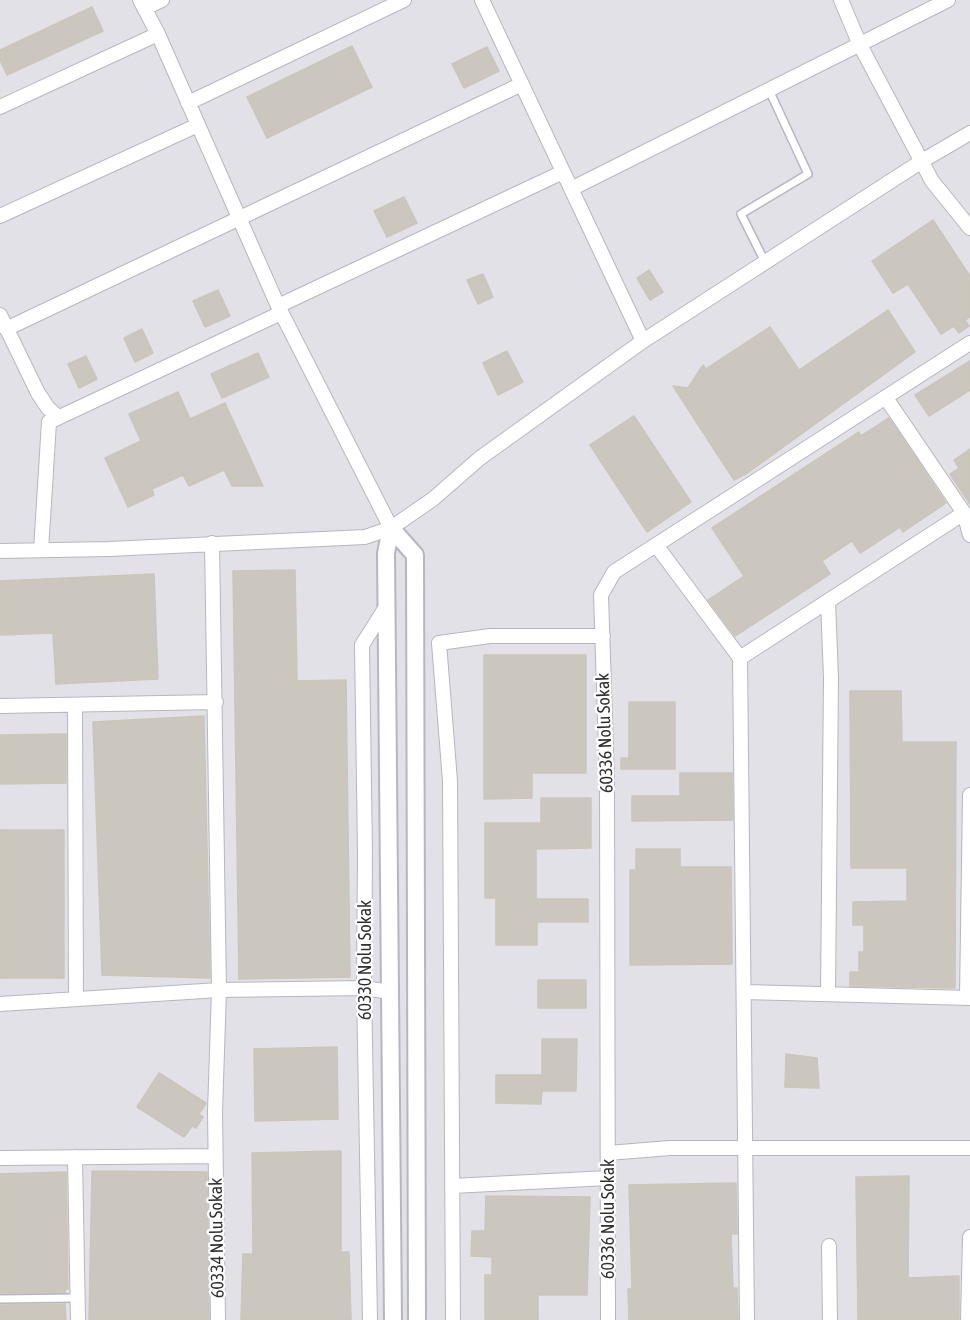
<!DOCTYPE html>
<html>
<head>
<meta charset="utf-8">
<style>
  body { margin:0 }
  canvas { display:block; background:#efe9e1 }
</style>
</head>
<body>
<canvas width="970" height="1320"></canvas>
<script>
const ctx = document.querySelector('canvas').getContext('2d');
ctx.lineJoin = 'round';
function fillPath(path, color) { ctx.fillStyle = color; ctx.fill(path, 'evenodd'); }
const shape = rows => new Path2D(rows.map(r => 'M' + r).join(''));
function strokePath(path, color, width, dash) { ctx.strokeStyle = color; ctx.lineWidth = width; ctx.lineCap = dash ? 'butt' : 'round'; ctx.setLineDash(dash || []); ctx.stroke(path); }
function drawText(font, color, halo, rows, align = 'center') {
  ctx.font = font + ' "Asap Condensed",sans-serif'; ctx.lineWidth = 4.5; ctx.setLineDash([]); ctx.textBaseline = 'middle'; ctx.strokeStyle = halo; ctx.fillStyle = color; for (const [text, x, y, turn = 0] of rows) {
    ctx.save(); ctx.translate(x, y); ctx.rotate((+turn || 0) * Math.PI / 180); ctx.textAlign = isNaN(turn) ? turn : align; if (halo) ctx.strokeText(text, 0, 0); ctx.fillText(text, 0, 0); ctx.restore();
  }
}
fillPath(shape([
  [0,0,970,0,970,1320,0,1320]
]), '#e3e1e8');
const building = shape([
  [92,7,103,31,7,75,0,60,0,50,92,7],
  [352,46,372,87,267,138,247,97,352,46],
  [487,47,499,71,464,88,452,64,487,47],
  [404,197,417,223,387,237,374,211,404,197],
  [933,220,970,276,970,317,965,320,969,326,959,333,954,326,941,334,908,284,893,293,872,261,933,220],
  [649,270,663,292,650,300,637,278,649,270],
  [483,274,493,297,478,304,467,280,483,274],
  [218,290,230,316,205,327,193,301,218,290],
  [888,310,915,352,746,474,734,480,673,386,688,388,703,365,706,369,770,327,799,370,888,310],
  [142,329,153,353,135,362,124,338,142,329],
  [507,351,523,382,498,395,483,363,507,351],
  [258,353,269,377,222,398,211,374,258,353],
  [86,356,97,379,79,388,68,364,86,356],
  [970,361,970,390,929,416,915,395,970,361],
  [178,392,190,419,225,403,263,486,232,486,224,470,189,486,183,475,152,489,154,495,128,507,105,458,141,441,129,414,178,392],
  [634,416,691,502,647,532,590,445,634,416],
  [889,418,946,503,903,532,900,527,860,553,852,541,822,561,830,574,735,636,708,600,744,576,712,528,859,432,861,436,889,418],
  [970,449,970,504,950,474,959,468,954,460,970,449],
  [295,570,297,681,346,680,350,977,239,979,233,571,295,570],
  [154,574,158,679,56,684,53,633,0,635,0,581,154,574],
  [484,655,586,655,586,773,532,773,532,798,484,799,484,655],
  [850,691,901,691,902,742,956,742,955,988,850,986,850,972,859,972,859,952,864,952,864,925,853,925,853,902,907,901,907,868,851,868,850,691],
  [629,702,675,702,675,769,621,769,621,758,629,758,629,702],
  [204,716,210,978,102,975,93,722,204,716],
  [66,734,66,783,0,784,0,735,66,734],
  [680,773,732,773,733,820,632,821,632,796,680,796,680,773],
  [541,798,591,798,591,848,536,849,536,899,588,899,588,922,537,922,537,945,496,945,496,898,485,898,485,823,541,823,541,798],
  [0,830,64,830,64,978,0,978,0,830],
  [636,849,680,849,680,867,731,867,732,964,630,965,630,870,636,870,636,849],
  [538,980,586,980,586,1008,538,1008,538,980],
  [542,1039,577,1039,576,1091,542,1091,541,1104,496,1103,496,1075,542,1075,542,1039],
  [337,1047,338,1119,255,1121,254,1049,337,1047],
  [786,1054,817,1058,819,1088,785,1087,786,1054],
  [159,1073,206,1103,199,1114,203,1117,196,1128,192,1126,184,1137,137,1107,159,1073],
  [341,1151,341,1252,349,1252,351,1320,241,1320,243,1254,253,1254,252,1153,341,1151],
  [92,1171,207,1172,209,1320,89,1320,92,1171],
  [66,1172,68,1289,65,1289,65,1293,0,1293,0,1174,66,1172],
  [909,1176,908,1278,959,1276,959,1320,858,1320,856,1177,909,1176],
  [736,1183,737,1234,731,1234,733,1288,737,1288,738,1320,629,1320,628,1289,632,1289,629,1185,736,1183],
  [486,1196,590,1197,587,1295,538,1295,538,1320,485,1320,485,1275,492,1275,492,1257,471,1256,472,1231,485,1231,486,1196],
  [65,1304,66,1320,0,1320,0,1305,65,1304]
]);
fillPath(building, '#cbc7bf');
strokePath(building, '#cbc5ba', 1.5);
const service = shape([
  [765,262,741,214,808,174,769,90],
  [0,1299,77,1298]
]);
const minor = shape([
  [140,0,158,34,278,306,391,528],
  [482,0,643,341],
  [841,0,860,45,932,181,970,228],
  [145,8,162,0],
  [188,103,404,0],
  [0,107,158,34],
  [571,189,948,0],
  [0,216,198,125],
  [278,306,563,172],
  [0,315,38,393,48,408,58,417],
  [6,329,522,84],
  [886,398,964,513],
  [212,543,219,990,215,1112,218,1320],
  [656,545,740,658,747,1320],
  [41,550,49,422,281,313],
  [0,551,109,549,365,537,391,528,433,499,480,458,643,341,922,161,970,133],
  [828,601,831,678,828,994],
  [740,658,964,513,970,535],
  [75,705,76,999],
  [0,706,216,702],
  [745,992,970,998],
  [967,998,970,795],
  [0,1004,219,990,364,988,390,992],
  [608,1153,670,1148,970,1148],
  [75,1157,78,1320],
  [0,1158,215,1156],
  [452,1186,608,1178],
  [829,1246,830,1320],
  [370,1320,364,988,365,854,362,645,386,607],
  [453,1320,450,781,439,643,490,636,603,636],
  [608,1320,607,781,601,595,614,572,970,343],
  [968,1320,970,1237]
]);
const tertiary = shape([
  [391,528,415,555,417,1320],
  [391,528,386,553,393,1320]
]);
strokePath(service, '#b4b7c1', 10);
strokePath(minor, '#b4b7c1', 16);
strokePath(tertiary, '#b4b7c1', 20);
strokePath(service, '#fff', 7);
strokePath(minor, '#fff', 14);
strokePath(tertiary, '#fff', 16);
drawText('18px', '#2e2e2e', '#fff', [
  ["60336 Nolu Sokak",605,733,-92],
  ["60330 Nolu Sokak",365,960,-90],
  ["60336 Nolu Sokak",608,1219,-90],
  ["60334 Nolu Sokak",217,1238,-91]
]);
</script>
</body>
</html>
